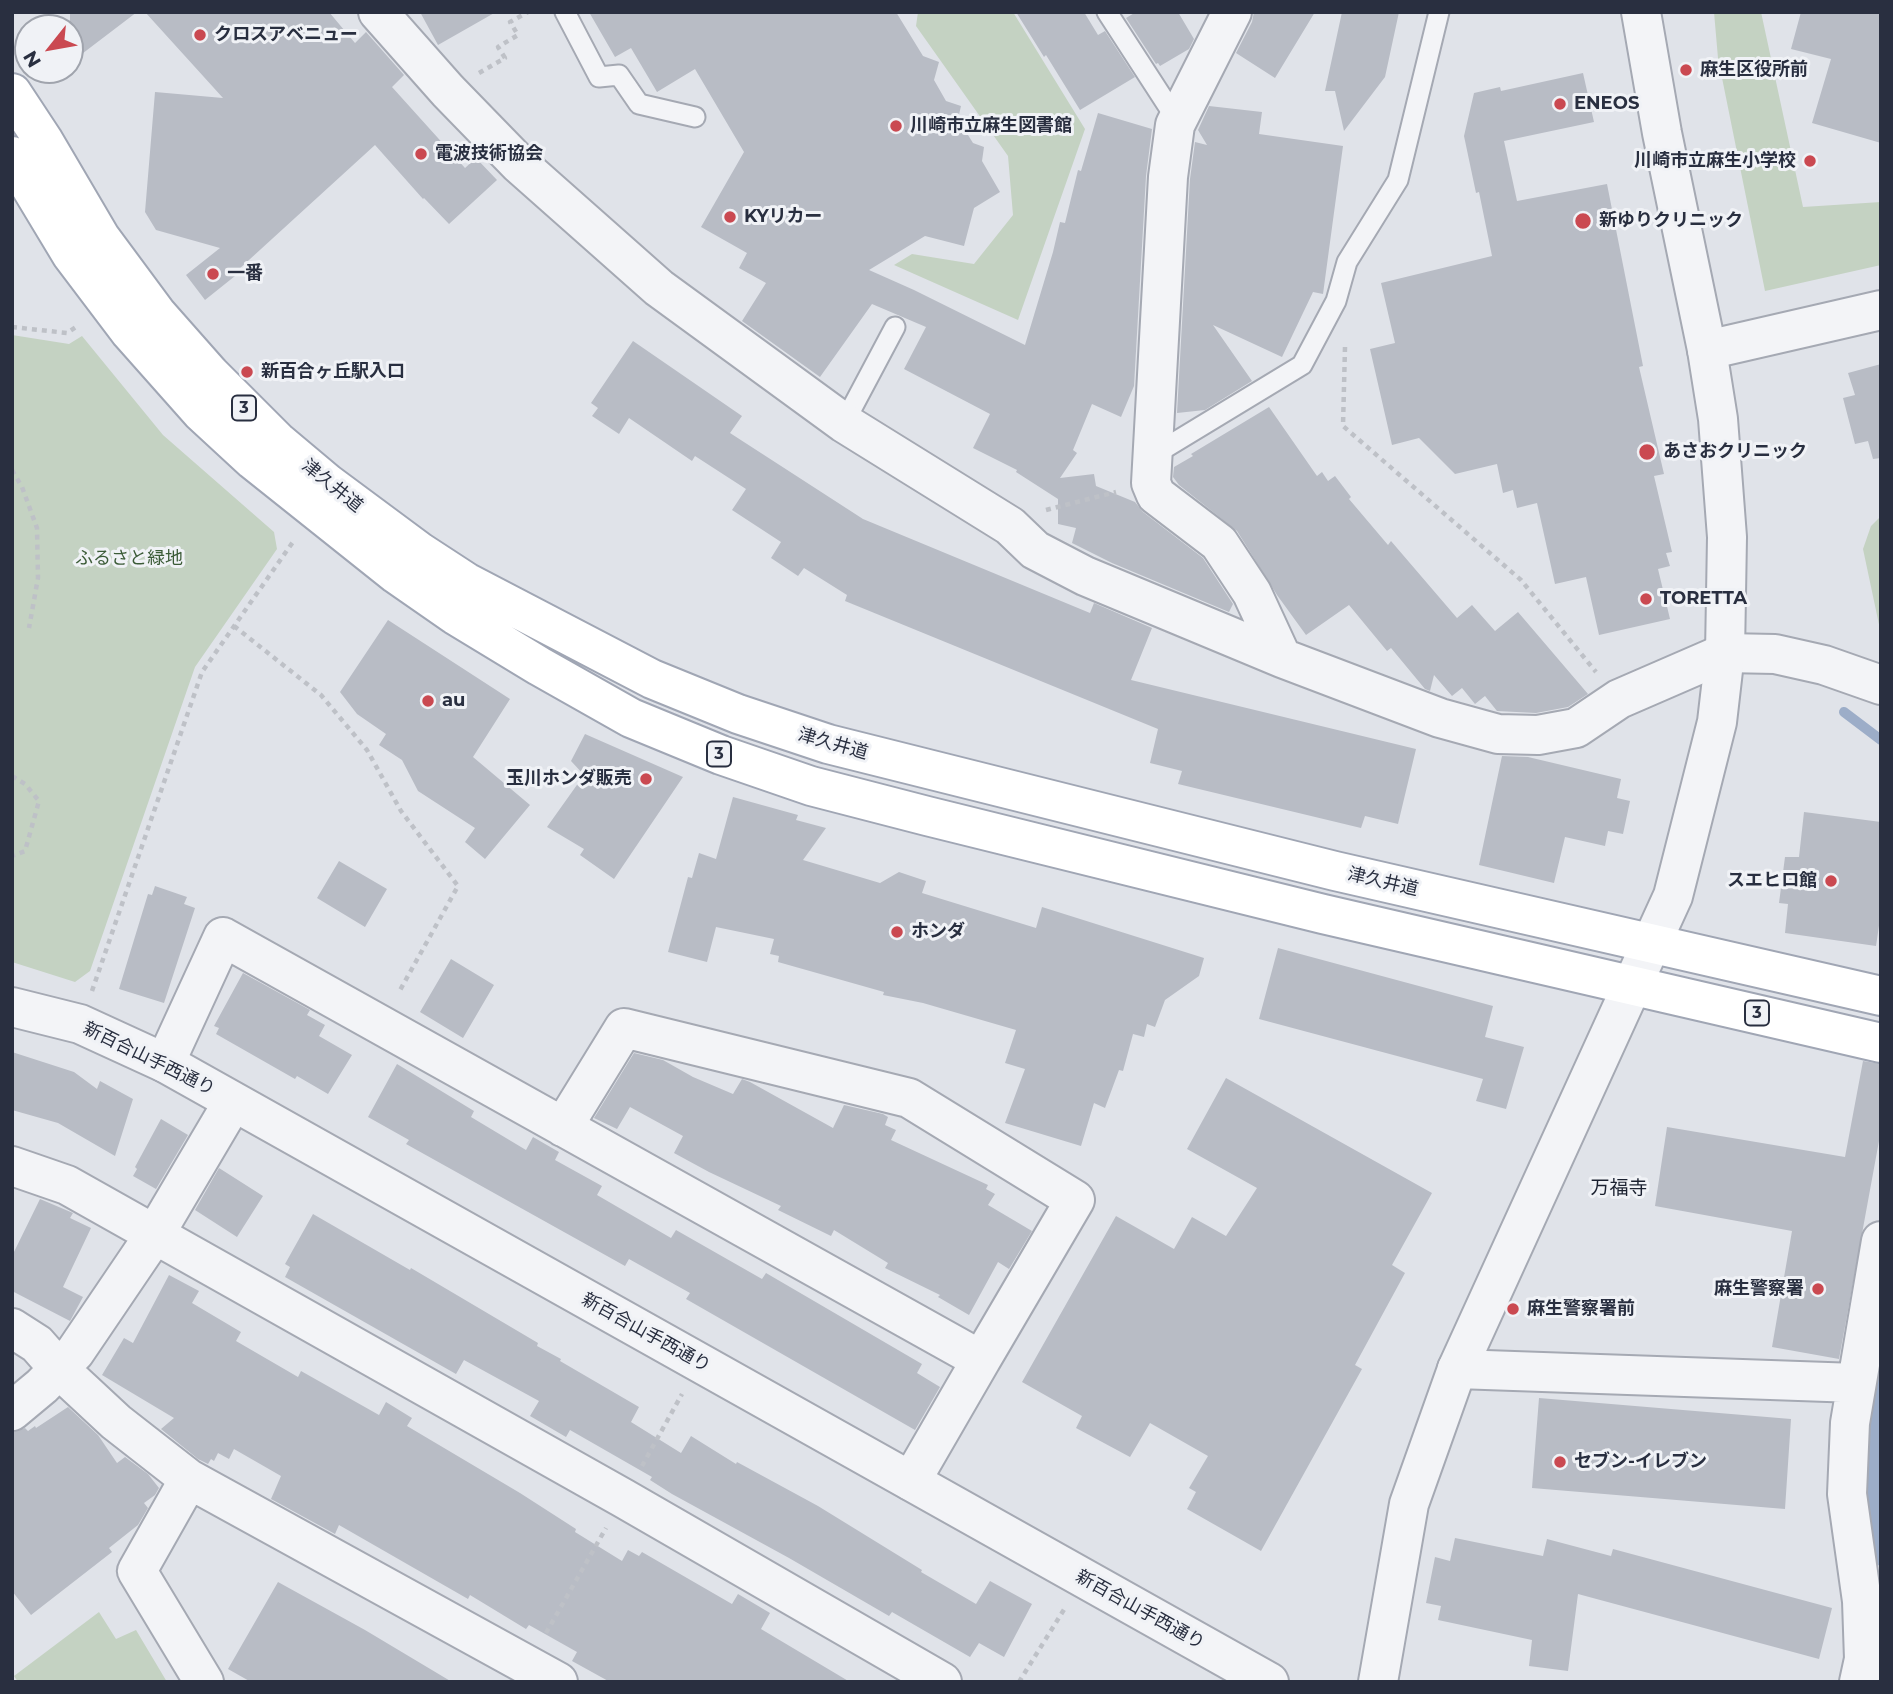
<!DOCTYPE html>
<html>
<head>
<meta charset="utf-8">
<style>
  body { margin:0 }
  #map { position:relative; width:1893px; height:1694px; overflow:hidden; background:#e0e3e9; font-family:Montserrat,sans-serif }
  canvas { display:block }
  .frame { position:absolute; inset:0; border:14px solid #292f40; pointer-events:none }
  .north { position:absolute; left:14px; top:14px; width:70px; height:70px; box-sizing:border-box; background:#f0f2f6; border:2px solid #a0a4ad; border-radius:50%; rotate:239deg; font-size:19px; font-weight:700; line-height:28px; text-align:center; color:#292f40 }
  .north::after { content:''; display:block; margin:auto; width:24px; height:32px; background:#ca4951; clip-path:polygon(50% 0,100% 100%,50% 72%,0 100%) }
</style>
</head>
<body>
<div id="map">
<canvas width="1893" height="1694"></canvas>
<div class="frame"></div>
<div class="north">N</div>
</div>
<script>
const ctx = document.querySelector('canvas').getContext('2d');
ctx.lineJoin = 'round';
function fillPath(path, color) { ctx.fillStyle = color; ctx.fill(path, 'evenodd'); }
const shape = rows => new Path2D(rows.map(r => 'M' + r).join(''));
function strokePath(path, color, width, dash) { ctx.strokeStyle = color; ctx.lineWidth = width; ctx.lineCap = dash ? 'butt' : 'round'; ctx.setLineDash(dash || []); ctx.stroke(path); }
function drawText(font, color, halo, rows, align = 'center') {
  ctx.font = font + ' Montserrat,"Noto Sans JP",sans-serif'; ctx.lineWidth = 6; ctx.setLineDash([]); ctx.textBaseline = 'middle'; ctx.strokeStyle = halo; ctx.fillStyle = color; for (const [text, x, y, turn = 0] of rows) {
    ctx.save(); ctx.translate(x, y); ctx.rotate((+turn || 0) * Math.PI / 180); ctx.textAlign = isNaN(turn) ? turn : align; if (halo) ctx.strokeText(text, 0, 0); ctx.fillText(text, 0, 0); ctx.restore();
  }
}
fillPath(shape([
  [918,12,1013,12,1085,129,1018,320,894,265,912,254,974,264,1013,215,1008,156,916,26],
  [1714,12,1761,12,1803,207,1881,202,1881,265,1765,291,1718,58],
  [12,335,69,344,82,336,163,435,274,532,277,549,195,667,90,971,75,982,12,962],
  [1881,516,1881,634,1863,549,1871,526],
  [99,1612,116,1639,136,1630,167,1682,18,1682,14,1676]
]), '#c4d2c2');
strokePath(shape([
  [1844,712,1881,740]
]), '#9cadc8', 10);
strokePath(shape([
  [1881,1393,1872,1438,1871,1501,1881,1534]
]), '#9cadc8', 63);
fillPath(shape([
  [70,12,137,12,70,63],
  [145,12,329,12,355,43,366,32,404,75,392,87,465,168,476,158,497,180,449,224,424,198,423,199,375,145,238,270,240,272,205,300,186,275,220,248,156,230,145,212,155,92,223,98],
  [420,12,496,12,438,45],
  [589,12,896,12,923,56,939,62,934,80,946,101,961,106,958,119,973,143,984,147,982,161,1000,192,974,208,964,246,925,236,869,270,914,290,1025,345,1053,252,1060,222,1065,223,1078,170,1081,171,1098,113,1152,129,1146,176,1134,386,1121,417,1092,404,1073,450,1077,453,1060,478,1094,474,1096,486,1135,502,1143,512,1203,558,1233,604,1229,612,1112,563,1072,543,1076,528,1058,524,1058,499,1016,472,1017,470,973,448,990,414,904,369,926,327,872,304,820,377,742,321,766,283,739,268,747,253,701,227,744,152,695,69,657,92,631,48,615,57],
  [1016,12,1084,12,1098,35,1105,31,1135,77,1080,110,1046,55,1044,57],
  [1136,12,1178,12,1194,39,1189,49,1160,66,1158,63,1156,64,1126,18],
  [1254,12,1315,12,1275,78,1236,53,1252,22],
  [1342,12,1399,12,1385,77,1344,131,1335,91,1325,91],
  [1801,12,1881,12,1881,143,1812,123,1831,59,1791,49],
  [1583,73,1594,122,1504,141,1517,201,1607,184,1643,366,1639,367,1664,474,1654,476,1672,552,1666,553,1670,566,1658,569,1670,619,1599,635,1586,577,1555,584,1537,503,1517,508,1513,490,1503,493,1497,464,1455,474,1419,438,1392,445,1370,349,1395,343,1381,283,1492,256,1479,192,1476,193,1464,136,1474,93,1500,87,1501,91],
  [1209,106,1262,112,1259,134,1343,146,1323,294,1313,292,1282,357,1213,325,1252,381,1205,410,1177,413,1190,179,1195,142,1207,145,1198,130],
  [633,341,742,416,730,433,863,519,1090,613,1094,603,1152,628,1131,680,1416,749,1398,824,1365,816,1361,828,1178,784,1182,771,1150,763,1158,729,845,601,847,595,804,568,798,576,771,558,781,542,732,510,746,489,695,456,692,461,629,418,619,434,592,416,598,408,591,403],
  [1881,364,1881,458,1873,459,1868,441,1855,444,1843,398,1855,395,1848,373],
  [1269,407,1317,476,1322,472,1328,481,1335,476,1351,497,1349,499,1388,545,1391,541,1457,618,1472,605,1495,631,1518,612,1588,694,1568,707,1536,713,1497,711,1485,696,1475,704,1462,688,1452,696,1434,675,1430,691,1425,689,1391,648,1387,651,1349,605,1306,635,1277,595,1237,531,1179,485,1173,477,1174,467,1193,456,1191,454],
  [388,620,510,699,473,757,530,805,485,859,465,842,475,828,418,791,402,760,379,745,386,734,357,714,340,692],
  [585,734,683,777,614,879,580,855,584,849,547,827,584,775,571,761],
  [1502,756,1528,757,1621,779,1617,798,1630,801,1623,834,1608,831,1605,846,1565,837,1554,883,1479,865],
  [733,797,798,815,796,820,826,828,803,860,880,883,899,872,926,881,922,893,1036,928,1042,907,1204,958,1199,976,1165,1000,1155,1027,1147,1024,1144,1037,1133,1034,1123,1071,1119,1070,1105,1108,1094,1103,1081,1146,1005,1123,1025,1069,1005,1063,1016,1030,923,1003,883,995,884,992,778,962,779,956,770,954,774,939,716,927,707,962,668,952,688,877,692,878,699,853,716,859],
  [1804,812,1881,822,1881,912,1876,946,1785,933,1788,904,1779,903,1785,857,1799,857],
  [339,861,387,889,365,927,317,898],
  [155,886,187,897,184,904,195,908,164,1003,119,989,148,894,152,895],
  [1278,948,1493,1006,1485,1037,1524,1047,1506,1109,1476,1101,1483,1079,1259,1019],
  [451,959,494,985,463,1038,420,1012],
  [243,973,310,1010,307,1015,325,1025,319,1036,352,1055,328,1094,297,1076,295,1079,216,1034,219,1028,214,1026],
  [12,1052,74,1072,97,1089,100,1081,133,1099,115,1156,58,1123,12,1110],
  [634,1053,663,1060,693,1077,733,1094,742,1079,750,1082,833,1128,844,1105,883,1114,888,1117,885,1125,896,1130,891,1140,988,1185,986,1189,995,1194,988,1205,1032,1231,1009,1269,998,1262,969,1315,938,1297,940,1295,885,1268,888,1263,834,1230,831,1236,778,1210,781,1206,709,1172,674,1153,683,1136,630,1107,617,1129,594,1118],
  [1863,1061,1881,1064,1881,1130,1839,1359,1772,1347,1792,1231,1655,1206,1667,1127,1845,1157],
  [397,1064,474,1111,471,1117,526,1150,533,1137,559,1152,555,1160,602,1186,597,1195,671,1238,676,1230,762,1279,766,1273,922,1364,917,1373,940,1387,915,1430,686,1299,690,1293,629,1259,625,1266,406,1144,409,1140,368,1117],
  [1226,1078,1432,1193,1392,1265,1405,1273,1355,1365,1362,1369,1261,1551,1187,1509,1196,1492,1189,1488,1208,1456,1150,1423,1130,1457,1076,1428,1082,1416,1022,1382,1116,1216,1174,1249,1192,1217,1226,1236,1257,1188,1187,1149],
  [161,1119,188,1135,156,1189,133,1176,137,1169,135,1167],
  [219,1168,263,1196,237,1237,195,1210],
  [40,1199,73,1213,70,1218,91,1228,63,1287,83,1297,70,1321,12,1291,12,1256],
  [313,1214,410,1270,411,1268,538,1343,537,1346,561,1359,560,1361,639,1407,631,1422,681,1453,691,1436,736,1464,737,1462,818,1506,922,1570,921,1572,976,1604,990,1581,1032,1604,1004,1657,979,1643,970,1657,892,1612,889,1616,789,1558,672,1494,650,1480,652,1477,570,1430,566,1437,530,1416,539,1401,464,1360,456,1374,285,1277,290,1267,285,1264],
  [169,1275,199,1291,192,1303,241,1332,236,1341,298,1377,301,1371,379,1415,386,1402,412,1418,407,1426,520,1493,576,1529,575,1532,622,1561,628,1550,639,1556,642,1552,732,1604,738,1594,770,1613,761,1629,850,1682,610,1682,572,1661,577,1652,529,1625,526,1629,470,1595,468,1599,339,1525,335,1534,271,1499,281,1476,234,1449,229,1459,218,1453,214,1461,211,1459,208,1464,198,1459,161,1429,174,1418,102,1375,124,1338,133,1343],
  [1539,1398,1791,1419,1785,1509,1532,1488],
  [68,1407,98,1435,117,1463,125,1457,148,1474,159,1488,155,1495,144,1503,148,1508,138,1525,109,1548,112,1552,31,1615,12,1591,12,1432,25,1428,28,1431,35,1426,36,1428],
  [1455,1538,1543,1556,1547,1539,1611,1556,1613,1549,1832,1608,1819,1659,1578,1594,1568,1671,1529,1666,1532,1640,1438,1620,1441,1606,1426,1603,1435,1557,1450,1561],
  [278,1582,365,1630,452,1682,251,1682,228,1669]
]), '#b8bcc5');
const service = shape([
  [565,12,599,77,619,75,639,104,695,117],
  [1107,12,1177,120],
  [844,423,895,327],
  [1152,456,1302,365,1336,301,1347,262,1398,180,1439,12]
]);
const minor = shape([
  [378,12,448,91,519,164,659,288,844,423,1010,526,1035,550,1085,576,1282,658,1440,718,1498,734,1538,735,1576,728,1619,699,1725,653,1775,654,1824,665,1881,685],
  [1232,12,1175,125,1168,177,1151,483,1156,495,1219,543,1252,593,1282,658],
  [1707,350,1881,310],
  [165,1063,223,937,981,1360,911,1481],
  [563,1127,624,1028,909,1098,1075,1200,981,1360],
  [12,1166,67,1185,623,1498,942,1682],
  [12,1328,37,1344,59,1369,116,1422,189,1479,558,1682],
  [1457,1369,1856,1383],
  [12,1411,42,1386,75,1352,155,1234,233,1102],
  [189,1479,137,1571,204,1682],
  [1859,1682,1864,1659,1862,1601,1847,1494,1850,1423,1881,1241]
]);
const tertiary = shape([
  [12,1007,80,1024,165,1063,1269,1682],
  [1378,1682,1409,1504,1457,1369,1673,896,1717,722,1725,653,1727,537,1718,419,1707,350,1662,133,1641,12]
]);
const primary = shape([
  [12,93,43,140,100,237,157,314,210,374,277,441,327,483,420,552,466,582,652,679,738,714,828,744,1335,871,1881,996],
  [12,156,71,254,130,332,201,412,253,460,396,574,455,615,539,666,631,718,721,755,811,786,927,816,1323,914,1881,1043]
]);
strokePath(service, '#a5a9b3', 23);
strokePath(minor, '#a5a9b3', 42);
strokePath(tertiary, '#a5a9b3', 42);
strokePath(primary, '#a0a6b4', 42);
strokePath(shape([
  [479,73,505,58,498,47,518,35,510,22,528,12],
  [12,327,67,333,79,325],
  [1345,347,1343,426,1521,580,1596,672],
  [12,470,22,487,37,528,38,578,29,628],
  [1046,510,1116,492],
  [234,626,321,695,367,750,401,811,458,886,399,992],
  [12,776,25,784,39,801,25,851,12,856],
  [92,991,202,672,295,539],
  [642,1466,682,1394],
  [546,1633,606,1528],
  [1019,1682,1065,1608]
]), '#bec1c7', 4.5, [5, 5]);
strokePath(service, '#f3f4f7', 19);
strokePath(minor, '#f3f4f7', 38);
strokePath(tertiary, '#f3f4f7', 38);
strokePath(primary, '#fff', 38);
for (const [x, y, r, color] of [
  [200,35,7,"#ca4951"],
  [1686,70,7,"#ca4951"],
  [1560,104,7,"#ca4951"],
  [896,126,7,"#ca4951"],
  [421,154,7,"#ca4951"],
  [1810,161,7,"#ca4951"],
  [730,217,7,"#ca4951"],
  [1583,221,9,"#ca4951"],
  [213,274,7,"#ca4951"],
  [247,372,7,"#ca4951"],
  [1647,452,9,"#ca4951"],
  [1646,599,7,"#ca4951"],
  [428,701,7,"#ca4951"],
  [646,779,7,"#ca4951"],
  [1831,881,7,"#ca4951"],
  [897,932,7,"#ca4951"],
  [1818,1289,7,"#ca4951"],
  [1513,1309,7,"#ca4951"],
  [1560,1462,7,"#ca4951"]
]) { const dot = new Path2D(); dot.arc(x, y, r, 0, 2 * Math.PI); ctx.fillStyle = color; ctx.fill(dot); strokePath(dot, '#f0f2f6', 2.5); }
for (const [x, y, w] of [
  [244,408,24],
  [719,754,24],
  [1757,1013,24]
]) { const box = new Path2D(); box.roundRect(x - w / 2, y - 12.5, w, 25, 5); ctx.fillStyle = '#f0f2f6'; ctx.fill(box); strokePath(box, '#292f40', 2); }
drawText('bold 16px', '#292f40', null, [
  ["3",244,408],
  ["3",719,754],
  ["3",1757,1013]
]);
drawText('bold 18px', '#292f40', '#f0f2f6', [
  ["クロスアベニュー",214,35],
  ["麻生区役所前",1700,70],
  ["ENEOS",1574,104],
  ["川崎市立麻生図書館",910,126],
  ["電波技術協会",435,154],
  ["川崎市立麻生小学校",1796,161,"right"],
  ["KYリカー",744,217],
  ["新ゆりクリニック",1599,221],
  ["一番",227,274],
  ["新百合ヶ丘駅入口",261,372],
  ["あさおクリニック",1663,452],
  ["TORETTA",1660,599],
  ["au",442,701],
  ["玉川ホンダ販売",632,779,"right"],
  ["スエヒロ館",1817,881,"right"],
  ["ホンダ",911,932],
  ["麻生警察署",1804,1289,"right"],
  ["麻生警察署前",1527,1309],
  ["セブン-イレブン",1574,1462]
], 'left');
drawText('18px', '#292f40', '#f0f2f6', [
  ["津久井道",332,486,39],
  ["津久井道",833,744,16],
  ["津久井道",1383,882,13],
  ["新百合山手西通り",149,1059,26],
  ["新百合山手西通り",646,1333,29],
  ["新百合山手西通り",1140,1610,29]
]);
drawText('18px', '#3b5b37', '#f0f2f6', [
  ["ふるさと緑地",129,559]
]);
drawText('19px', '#1b2130', '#f0f2f6', [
  ["万福寺",1619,1188]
]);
</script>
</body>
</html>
